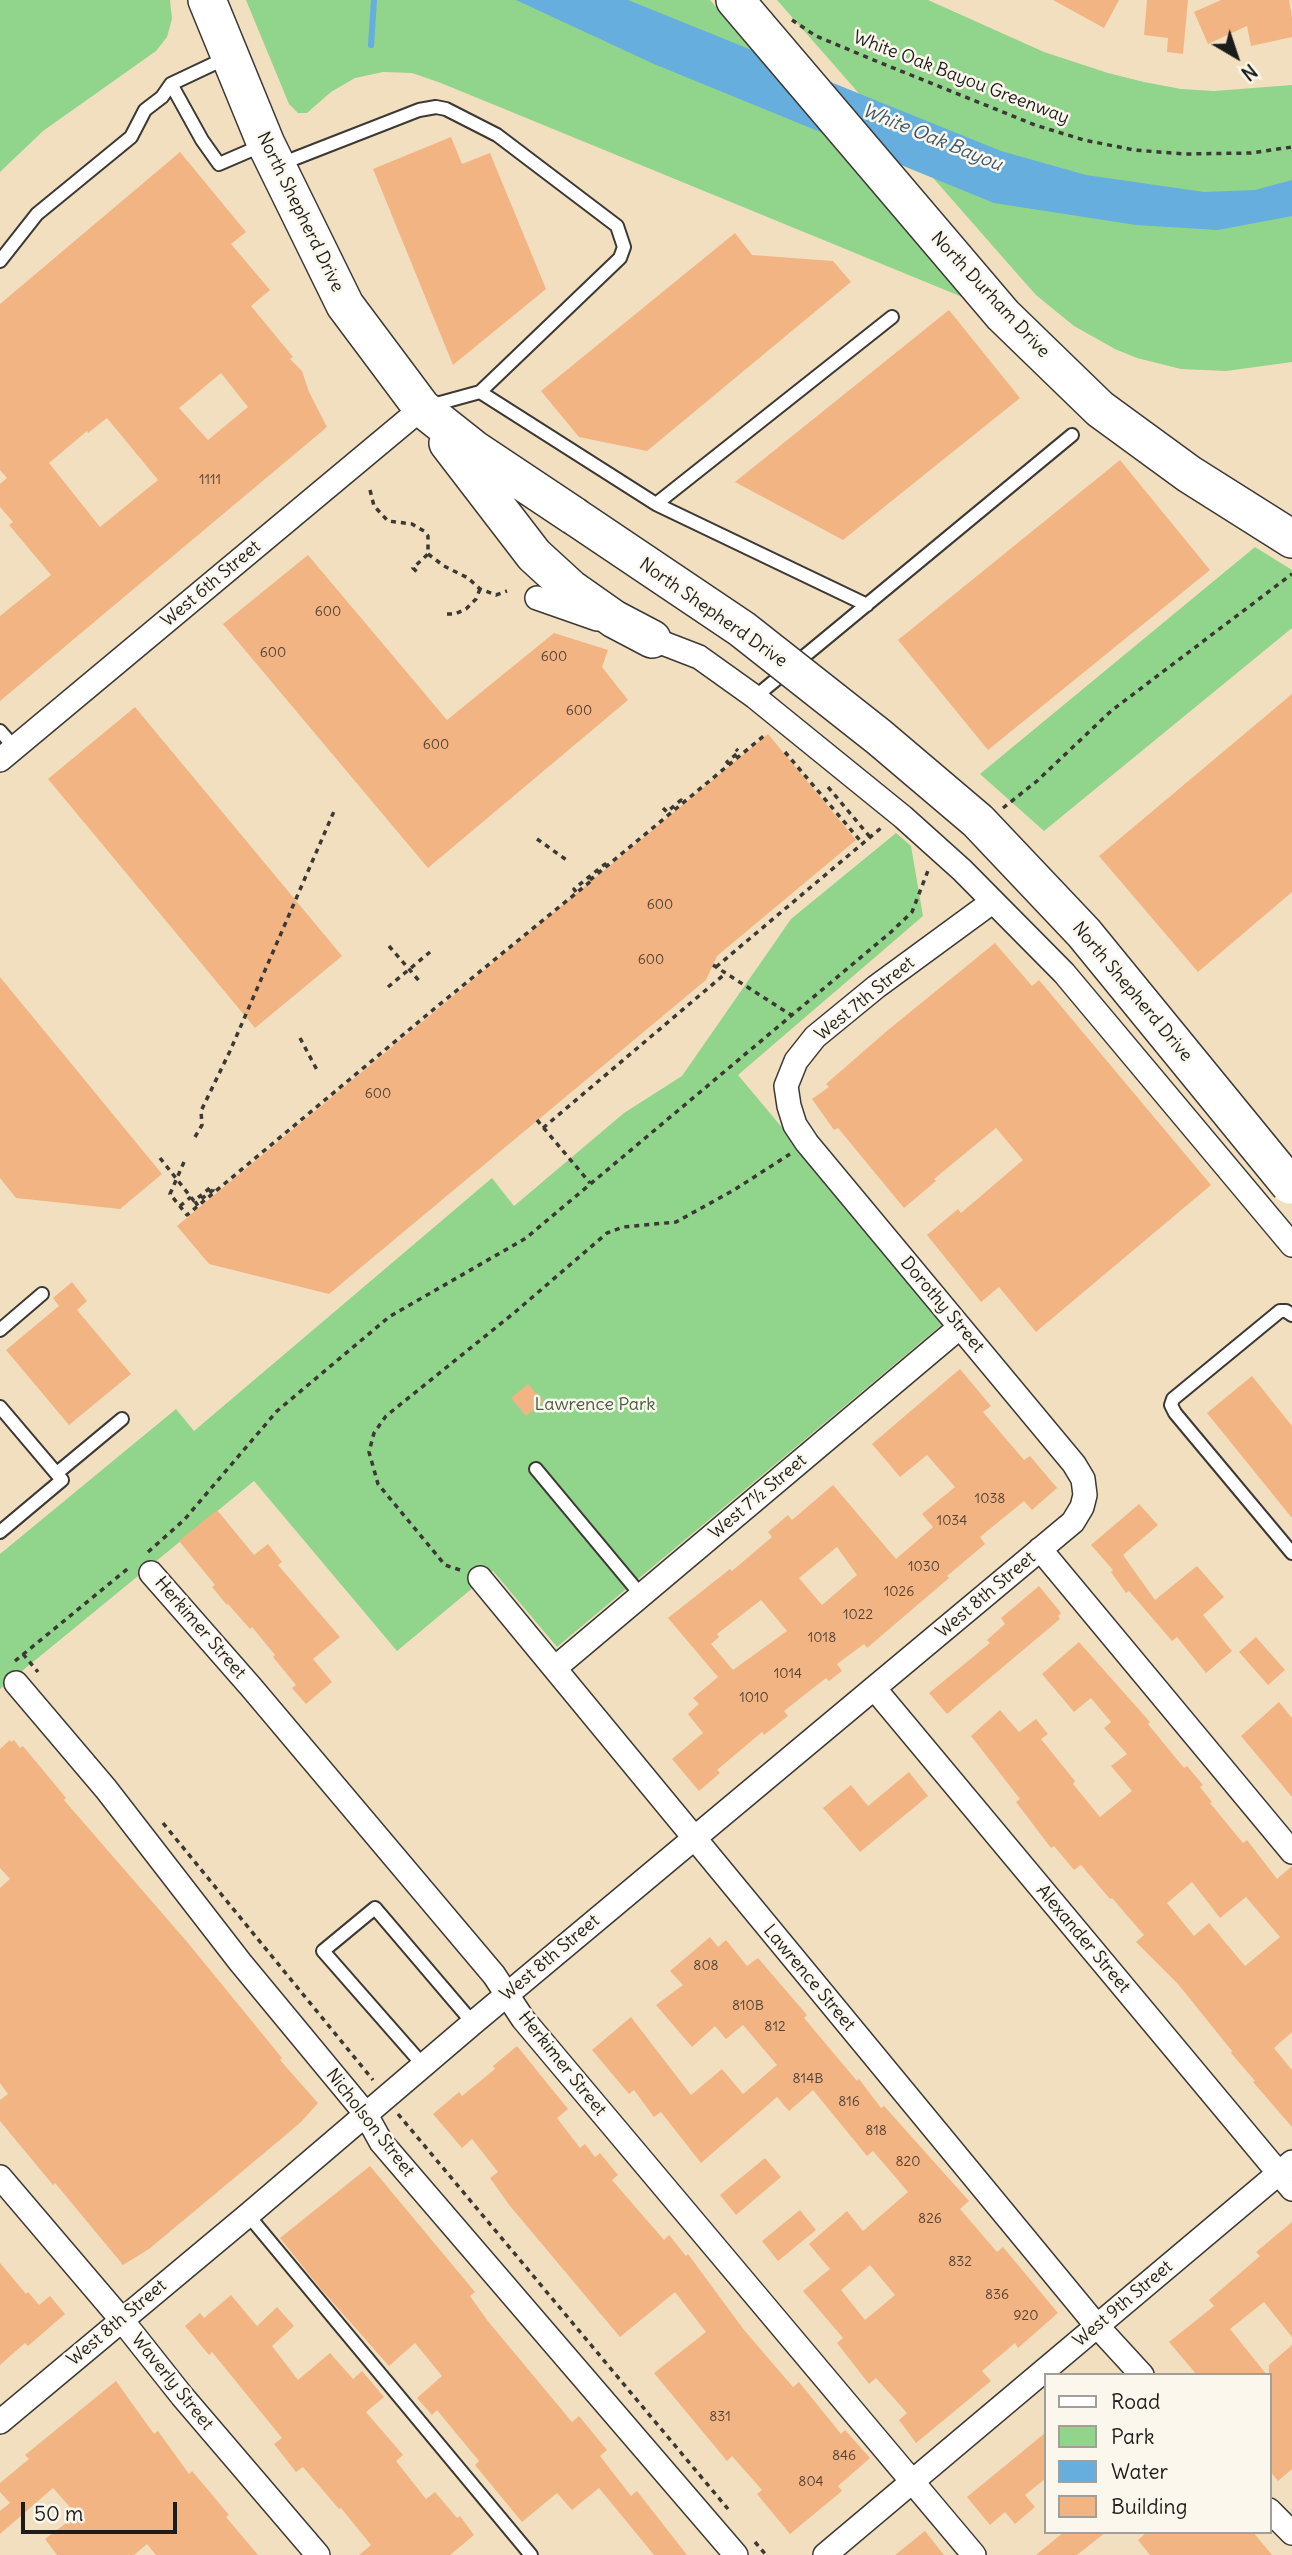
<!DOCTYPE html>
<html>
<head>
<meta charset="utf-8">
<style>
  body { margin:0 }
  #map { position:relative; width:1292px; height:2555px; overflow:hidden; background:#f2dfc0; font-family:Delius,sans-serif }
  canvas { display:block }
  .legend { position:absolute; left:1044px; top:2373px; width:228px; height:161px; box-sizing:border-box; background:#fbf7ec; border:2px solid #a29f99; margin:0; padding:9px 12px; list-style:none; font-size:21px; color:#1c1c1c }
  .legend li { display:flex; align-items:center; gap:14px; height:35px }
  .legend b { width:35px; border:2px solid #a29f99 }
  .north { position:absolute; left:1201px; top:21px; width:70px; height:70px; -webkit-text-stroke:5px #fbf7ec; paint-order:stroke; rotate:141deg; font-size:19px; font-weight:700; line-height:28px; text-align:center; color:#1c1c1c }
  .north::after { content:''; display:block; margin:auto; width:24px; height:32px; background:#1c1c1c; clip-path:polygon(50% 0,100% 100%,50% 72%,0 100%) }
  .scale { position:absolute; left:21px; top:2502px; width:156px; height:32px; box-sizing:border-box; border:4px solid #1c1c1c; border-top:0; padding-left:9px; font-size:21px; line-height:24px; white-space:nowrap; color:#1c1c1c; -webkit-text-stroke:5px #fbf7ec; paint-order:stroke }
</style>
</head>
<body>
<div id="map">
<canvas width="1292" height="2555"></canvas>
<ul class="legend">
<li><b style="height:9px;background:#fff"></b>Road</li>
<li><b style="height:19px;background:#91d48c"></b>Park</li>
<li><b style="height:19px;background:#65aedd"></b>Water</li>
<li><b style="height:19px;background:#f2b483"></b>Building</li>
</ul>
<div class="north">N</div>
<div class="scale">50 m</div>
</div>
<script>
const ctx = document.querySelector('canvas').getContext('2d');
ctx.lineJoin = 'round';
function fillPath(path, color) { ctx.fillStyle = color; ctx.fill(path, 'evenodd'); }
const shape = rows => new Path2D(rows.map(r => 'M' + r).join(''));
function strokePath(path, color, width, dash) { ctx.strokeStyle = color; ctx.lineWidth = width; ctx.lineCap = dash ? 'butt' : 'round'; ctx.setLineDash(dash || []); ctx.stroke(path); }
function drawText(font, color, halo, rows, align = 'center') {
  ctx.font = font + ' Delius,sans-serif'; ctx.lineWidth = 5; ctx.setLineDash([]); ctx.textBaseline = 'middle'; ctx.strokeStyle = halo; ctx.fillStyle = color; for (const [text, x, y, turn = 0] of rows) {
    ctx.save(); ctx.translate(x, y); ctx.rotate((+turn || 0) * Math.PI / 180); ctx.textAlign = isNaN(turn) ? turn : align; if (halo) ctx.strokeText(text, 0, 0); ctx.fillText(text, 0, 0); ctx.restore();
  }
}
fillPath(shape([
  [0,0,170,0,172,19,167,37,156,51,43,131,0,172],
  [246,0,710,0,854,163,972,301,441,83,412,73,383,72,355,78,331,92,307,113,298,113,289,104],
  [777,0,928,0,1044,52,1108,73,1144,82,1181,89,1214,91,1292,85,1292,362,1226,371,1181,369,1137,358,1115,349,1074,326,1036,295,1020,277],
  [1255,547,1292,570,1292,628,1044,831,980,774],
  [896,833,911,846,923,916,738,1075,945,1322,557,1647,493,1571,397,1651,254,1481,0,1689,0,1554,176,1409,194,1431,492,1178,514,1206,624,1113,682,1076,791,919]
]), '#91d48c');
fillPath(shape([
  [516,0,628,0,1001,151,1086,175,1204,192,1255,190,1292,180,1292,216,1218,230,1136,225,994,203,654,64]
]), '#65aedd');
strokePath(shape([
  [371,45,374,0]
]), '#65aedd', 6);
fillPath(shape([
  [1053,0,1119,0,1104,28],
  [1147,0,1188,0,1183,54,1167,52,1168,38,1144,35],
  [1221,0,1289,0,1292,17,1292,37,1251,46,1247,26,1208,44,1194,12],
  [451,137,462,164,490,153,546,289,453,365,373,169],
  [180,152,246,232,231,244,270,290,251,306,293,357,290,359,302,371,309,392,327,427,0,701,0,616,51,575,9,525,13,522,0,507,0,484,7,478,0,470,0,304],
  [221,373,248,407,208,440,179,408],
  [107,418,158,480,100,527,49,463,87,431,88,433],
  [735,233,752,255,833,261,851,282,647,451,579,437,541,391],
  [949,310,1020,398,843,540,735,482],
  [1120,460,1210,570,988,750,898,640],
  [308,555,447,720,554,633,608,650,602,667,628,700,428,868,223,624],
  [1292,694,1292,892,1198,972,1099,856],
  [135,707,342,956,255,1028,48,779],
  [768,734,856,840,717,956,706,980,329,1294,209,1264,177,1226],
  [995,943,1032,986,1039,980,1211,1185,1036,1332,999,1287,981,1302,927,1235,958,1209,961,1213,1023,1160,996,1128,934,1179,936,1181,904,1208,838,1128,834,1130,812,1099,829,1087,826,1084,888,1030],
  [0,977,162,1174,120,1209,16,1198,0,1178],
  [72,1282,87,1301,77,1310,131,1374,69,1425,6,1350,59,1306,53,1298],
  [960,1369,991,1406,983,1412,1024,1460,1030,1456,1057,1488,1032,1510,1024,1501,980,1537,985,1544,947,1576,949,1578,867,1648,864,1644,837,1664,842,1671,829,1681,826,1678,784,1711,788,1716,764,1735,762,1732,717,1770,720,1773,699,1791,672,1759,703,1733,688,1714,699,1704,693,1698,718,1677,668,1618,730,1569,732,1571,772,1537,768,1532,788,1515,792,1520,833,1485,896,1559,933,1527,922,1514,955,1487,927,1455,900,1477,872,1444],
  [837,1547,857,1575,822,1605,799,1578],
  [761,1600,787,1631,733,1670,711,1644,719,1637,717,1634],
  [1252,1376,1292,1426,1292,1518,1207,1413],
  [528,1384,543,1401,526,1416,511,1398],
  [1139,1504,1158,1525,1123,1555,1155,1600,1197,1566,1224,1597,1203,1615,1232,1651,1206,1673,1177,1637,1172,1641,1129,1591,1126,1593,1111,1572,1113,1570,1091,1545],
  [217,1510,254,1555,268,1544,282,1562,278,1565,340,1637,313,1659,332,1682,306,1704,292,1688,296,1685,273,1657,275,1655,252,1627,250,1629,228,1604,227,1605,212,1587,215,1585,179,1541],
  [1039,1586,1061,1613,1058,1616,1060,1619,947,1714,929,1693,990,1643,987,1640,1005,1624,1001,1618],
  [1256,1637,1285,1670,1268,1685,1239,1652],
  [1079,1642,1150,1722,1148,1724,1184,1768,1187,1766,1203,1785,1200,1787,1212,1802,1210,1803,1243,1843,1247,1840,1277,1879,1292,1866,1292,2032,1274,2048,1292,2070,1292,2127,1253,2082,1255,2081,1231,2053,1232,2051,1178,1984,1136,1942,1144,1935,1112,1898,1110,1899,1081,1865,1074,1870,1054,1846,1051,1848,1016,1802,1020,1799,971,1736,1000,1710,1019,1732,1036,1719,1048,1734,1041,1739,1075,1781,1073,1784,1100,1817,1132,1791,1111,1766,1127,1754,1104,1728,1111,1722,1091,1698,1074,1712,1042,1674],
  [1192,1882,1220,1918,1246,1897,1280,1937,1245,1966,1209,1923,1194,1936,1167,1903],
  [1279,1702,1292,1718,1292,1797,1241,1736],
  [10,1740,11,1742,14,1740,20,1748,23,1746,66,1798,64,1800,188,1943,282,2058,280,2060,318,2103,302,2121,281,2139,149,2249,123,2265,55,2183,53,2185,0,2121,0,2100,8,2094,0,2083,0,1888,10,1879,0,1868,0,1749],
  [909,1772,928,1796,860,1852,823,1808,851,1785,868,1806],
  [710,1937,718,1947,726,1940,747,1966,758,1958,807,2015,804,2018,857,2081,859,2079,881,2108,884,2106,969,2201,960,2209,997,2252,1003,2247,1058,2313,1018,2348,1015,2343,982,2371,991,2381,916,2443,899,2420,907,2413,876,2378,869,2384,837,2343,843,2338,803,2291,830,2269,809,2244,847,2211,863,2231,908,2192,873,2151,867,2156,813,2090,789,2111,777,2097,701,2163,661,2112,654,2117,634,2090,629,2094,592,2050,631,2017,691,2095,722,2069,743,2094,777,2065,743,2025,726,2039,715,2026,692,2047,656,2005,683,1985,670,1971],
  [870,2265,895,2295,865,2320,841,2290],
  [517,2046,568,2109,557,2118,580,2148,585,2144,595,2157,600,2153,618,2175,612,2180,664,2240,669,2235,686,2256,688,2254,744,2330,793,2387,799,2382,841,2434,845,2430,870,2458,838,2486,842,2491,790,2534,757,2494,762,2490,732,2456,727,2461,654,2373,706,2332,675,2292,620,2337,510,2206,490,2178,498,2172,472,2139,462,2148,433,2114,459,2092,462,2096,495,2069,493,2066],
  [765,2158,781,2177,736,2215,720,2195],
  [370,2166,475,2292,470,2296,487,2320,572,2422,579,2416,607,2450,600,2456,631,2496,637,2491,687,2555,654,2555,599,2488,572,2510,557,2493,522,2522,475,2465,479,2461,437,2410,432,2415,417,2398,442,2376,415,2343,389,2366,320,2288,280,2238],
  [800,2210,816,2230,778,2261,762,2241],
  [1292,2222,1292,2337,1264,2302,1230,2329,1267,2375,1197,2375,1169,2342,1214,2306,1209,2300,1260,2256,1256,2252],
  [0,2263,26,2294,28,2292,39,2305,50,2296,65,2314,28,2346,25,2343,0,2365],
  [231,2295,257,2326,277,2307,294,2326,272,2346,298,2380,330,2353,353,2379,362,2371,384,2397,366,2412,403,2455,396,2461,426,2499,435,2492,457,2518,460,2516,474,2535,450,2555,359,2555,371,2545,341,2508,339,2509,303,2467,296,2472,274,2444,282,2438,212,2352,209,2355,185,2326,200,2313,204,2318],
  [1292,2345,1292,2469,1278,2481,1269,2470,1269,2365],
  [116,2381,154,2434,158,2431,189,2474,192,2471,214,2497,229,2515,226,2517,258,2555,156,2555,147,2544,134,2555,57,2555,45,2539,77,2515,53,2488,0,2534,0,2511,10,2503,0,2492,0,2483,29,2459,25,2455],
  [1045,2433,1045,2479,1025,2495,1035,2507,1015,2524,1005,2512,990,2525,967,2497],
  [925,2531,944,2555,895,2555],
  [1064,2532,1106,2532,1077,2555,1036,2555],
  [1147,2532,1253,2532,1272,2555,1150,2555,1138,2540]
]), '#f2b483');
const service = shape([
  [226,58,171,84,202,140,219,164,263,145],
  [278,165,419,110,436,107,446,109,497,135,617,226,624,247,620,258,480,392,656,504,867,605],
  [0,261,37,214,131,137,145,110,162,97,171,84],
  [429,406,480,392],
  [656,504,892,317],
  [755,697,1072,435],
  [0,731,15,748],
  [1292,1315,1286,1311,1280,1311,1173,1399,1171,1405,1175,1413,1292,1553],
  [0,1330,42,1294],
  [0,1407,62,1480,0,1532],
  [536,1469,641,1595],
  [57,1473,122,1419],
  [423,2065,323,1951,375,1908,473,2023],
  [248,2215,531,2555]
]);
const minor = shape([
  [537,598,597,619],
  [642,635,699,657,755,697,903,817,962,870,1064,973,1292,1245],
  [0,760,422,408],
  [1040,1549,1292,1852],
  [151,1573,251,1687,494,1975,523,2019,974,2555],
  [480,1578,1097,2326,1142,2375],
  [555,1668,960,1327],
  [16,1683,106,1789,240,1962,365,2113,381,2142,736,2555],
  [874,1688,1292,2189],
  [0,2177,121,2319,182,2396,318,2555],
  [0,2422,248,2215,473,2023,1073,1522,1082,1507,1085,1495,1083,1479,1074,1464,807,1143,795,1125,789,1106,786,1086,796,1061,815,1037,876,987,992,902],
  [1269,2510,1292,2533],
  [825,2555,1292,2162]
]);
const primary = shape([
  [207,0,266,144,345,305,422,408,475,450,574,516],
  [735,0,1003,315,1100,409,1189,474,1292,539],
  [448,443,534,555,570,588,614,619,652,639]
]);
strokePath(service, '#3c3935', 16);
strokePath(minor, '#3c3935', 26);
strokePath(primary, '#3c3935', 40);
strokePath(shape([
  [792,20,816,36,876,61,1035,125,1084,140,1134,150,1185,154,1251,153,1292,147],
  [370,490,374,506,388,521,412,524,424,531,428,536,428,554,413,568,418,573],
  [428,554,444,566,468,578,480,589,496,595,507,591],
  [447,614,455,614,466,609,476,599,480,589],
  [785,752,863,844],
  [729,764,727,762,739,752,736,749],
  [828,787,870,837],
  [663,808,667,812,681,800,683,802],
  [1003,808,1037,781,1111,711,1292,574],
  [537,839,568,861],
  [590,880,766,734],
  [576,892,574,889,605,864,606,866],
  [389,946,421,983],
  [713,965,791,1015],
  [716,967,881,828],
  [388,987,430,952],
  [300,1038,317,1070],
  [537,1120,590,1183],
  [543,1128,726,973],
  [195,1137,202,1125,201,1111,230,1051,335,809],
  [160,1158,194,1201,211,1187,213,1190,196,1203,198,1206],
  [184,1162,170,1194,187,1215,434,1009,591,881],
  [180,1206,191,1197],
  [148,1552,184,1520,277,1411,389,1317,526,1238,891,932,912,912,929,868],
  [460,1570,445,1565,378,1484,369,1452,374,1433,386,1416,514,1313,607,1233,623,1227,676,1222,734,1190,790,1154],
  [23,1654,38,1672],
  [15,1661,131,1566],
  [163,1823,373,2080],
  [398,2114,728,2509],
  [755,2542,766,2555]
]), '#3c3935', 3.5, [5, 5]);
strokePath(service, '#fff', 12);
strokePath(minor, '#fff', 23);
strokePath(primary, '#fff', 37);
const primaryBridge = shape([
  [574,516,742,629,879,737,978,821,1084,933,1290,1185]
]);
strokePath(primaryBridge, '#3c3935', 40, []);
strokePath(primaryBridge, '#fff', 37);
drawText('14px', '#524236', null, [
  ["1111",210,480],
  ["600",328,612],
  ["600",273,653],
  ["600",554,657],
  ["600",579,711],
  ["600",436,745],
  ["600",660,905],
  ["600",651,960],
  ["600",378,1094],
  ["1038",990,1499],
  ["1034",952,1521],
  ["1030",924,1567],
  ["1026",899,1592],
  ["1022",858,1615],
  ["1018",822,1638],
  ["1014",788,1674],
  ["1010",754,1698],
  ["808",706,1966],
  ["810B",748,2006],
  ["812",775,2027],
  ["814B",808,2079],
  ["816",849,2102],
  ["818",876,2131],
  ["820",908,2162],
  ["826",930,2219],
  ["832",960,2262],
  ["836",997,2295],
  ["920",1026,2316],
  ["831",720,2417],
  ["846",844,2456],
  ["804",811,2482]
]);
drawText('18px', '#1c1c1c', '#fbf7ec', [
  ["White Oak Bayou Greenway",961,78,21],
  ["North Shepherd Drive",300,212,64],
  ["North Durham Drive",990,295,47],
  ["West 6th Street",211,584,-40],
  ["North Shepherd Drive",713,613,35],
  ["North Shepherd Drive",1132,992,50],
  ["West 7th Street",865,999,-39],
  ["Dorothy Street",942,1305,50],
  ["West 7½ Street",758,1497,-40],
  ["West 8th Street",986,1595,-40],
  ["Herkimer Street",200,1628,49],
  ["Alexander Street",1083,1939,50],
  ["West 8th Street",550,1958,-40],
  ["Lawrence Street",809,1978,50],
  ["Herkimer Street",562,2064,51],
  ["Nicholson Street",370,2123,52],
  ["West 9th Street",1123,2304,-40],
  ["West 8th Street",117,2323,-40],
  ["Waverly Street",172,2382,51]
]);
drawText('18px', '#455c43', '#fbf7ec', [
  ["Lawrence Park",595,1405]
]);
drawText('italic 19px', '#395669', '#fbf7ec', [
  ["White Oak Bayou",932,138,22]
]);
</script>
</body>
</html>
